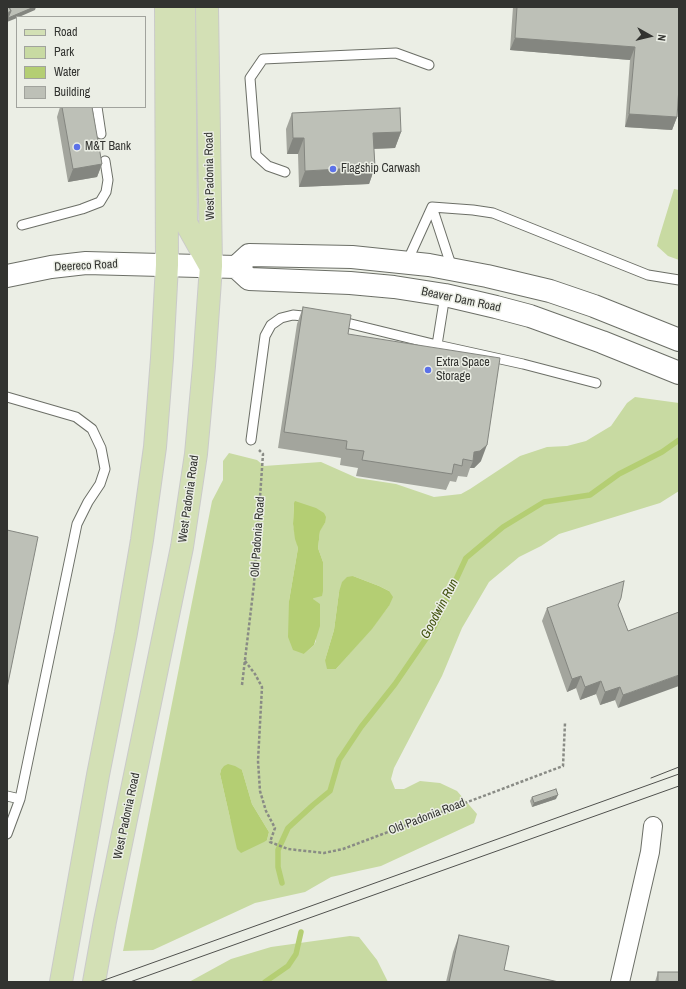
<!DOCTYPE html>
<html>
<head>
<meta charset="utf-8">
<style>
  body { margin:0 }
  #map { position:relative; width:686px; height:989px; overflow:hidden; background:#ebeee5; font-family:"Archivo Narrow",sans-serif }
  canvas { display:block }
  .frame { position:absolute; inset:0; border:8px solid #323330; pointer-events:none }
  .legend { position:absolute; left:16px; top:16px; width:130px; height:92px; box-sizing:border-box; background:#ebeee5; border:1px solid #a1a39d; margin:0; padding:5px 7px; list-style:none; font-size:12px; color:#323330 }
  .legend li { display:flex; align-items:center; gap:8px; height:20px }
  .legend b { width:20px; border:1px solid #a1a39d }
  .north { position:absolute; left:630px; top:16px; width:40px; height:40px; -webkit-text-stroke:3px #ebeee5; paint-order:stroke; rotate:98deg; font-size:11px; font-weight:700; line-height:16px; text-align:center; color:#323330 }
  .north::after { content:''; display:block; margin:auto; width:14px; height:18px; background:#323330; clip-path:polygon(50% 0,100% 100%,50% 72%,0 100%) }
</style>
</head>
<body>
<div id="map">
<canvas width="686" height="989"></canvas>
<div class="frame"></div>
<ul class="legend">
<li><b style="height:5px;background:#d3e0b5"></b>Road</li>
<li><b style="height:11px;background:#c8daa2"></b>Park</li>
<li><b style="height:11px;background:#b4ce73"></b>Water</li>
<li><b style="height:11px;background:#bdc0b7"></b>Building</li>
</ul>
<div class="north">N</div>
</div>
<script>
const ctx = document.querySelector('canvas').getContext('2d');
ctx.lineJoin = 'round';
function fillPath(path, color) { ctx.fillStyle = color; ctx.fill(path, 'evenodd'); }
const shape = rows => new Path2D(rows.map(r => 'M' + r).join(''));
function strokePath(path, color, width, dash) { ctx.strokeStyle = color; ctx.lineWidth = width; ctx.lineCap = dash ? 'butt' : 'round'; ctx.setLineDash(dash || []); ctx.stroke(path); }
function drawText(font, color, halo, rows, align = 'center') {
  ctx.font = font + ' "Archivo Narrow",sans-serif'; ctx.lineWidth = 3; ctx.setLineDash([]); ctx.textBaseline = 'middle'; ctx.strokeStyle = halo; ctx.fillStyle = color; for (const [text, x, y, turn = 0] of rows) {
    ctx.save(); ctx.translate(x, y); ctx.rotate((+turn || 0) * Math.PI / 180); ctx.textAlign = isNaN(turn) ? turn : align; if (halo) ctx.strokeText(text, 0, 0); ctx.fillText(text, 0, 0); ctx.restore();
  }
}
fillPath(shape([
  [674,189,679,190,679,260,668,256,657,246,659,238],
  [635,397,679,403,679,491,660,503,559,534,541,546,519,557,489,582,462,628,442,676,394,768,391,779,395,789,404,789,420,781,440,783,457,791,477,814,474,823,381,866,331,877,305,892,255,903,153,950,123,951,212,501,223,480,223,461,229,453,257,460,264,466,321,462,357,478,396,484,434,497,461,494,470,489,520,456,547,447,567,446,586,441,611,426,627,403],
  [294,503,325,523,320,530,318,548,323,562,313,600,316,641,314,645,304,654,289,601,298,548,293,524],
  [353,576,379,586,389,591,389,606,371,629,336,669,325,660,334,630,339,592],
  [221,770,242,770,252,804,269,832,267,840,235,833,230,818,220,774],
  [350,936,359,937,377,960,388,982,189,982,231,959,271,947]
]), '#c8daa2');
fillPath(shape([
  [295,501,316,508,324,513,326,517,325,523,320,531,318,548,323,562,323,591,322,596,314,598,313,599,320,604,320,626,314,645,304,654,293,650,288,637,289,601,298,548,295,539,293,524,294,503],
  [353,576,379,586,389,591,393,597,389,606,372,629,336,669,327,669,325,660,334,630,339,592,342,582,347,577],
  [228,764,235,766,242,770,252,804,269,832,267,840,264,842,241,853,237,849,220,774,221,770,224,766]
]), '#b4ce73');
strokePath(shape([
  [282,883,278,867,278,850,288,828,313,805,330,791,339,760,361,727,395,684,434,627,466,558,503,527,544,502,590,495,619,474,662,452,679,440],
  [265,982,288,966,296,954,301,932]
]), '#b4ce73', 5.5);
const lane = shape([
  [97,107,101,134],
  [285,172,268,166,256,155,250,78,263,59,396,53,429,65],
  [432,207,473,210,493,213,648,275,679,280],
  [22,225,82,209,100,202,106,192,108,180,105,161],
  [407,262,432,207,452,268],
  [339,321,437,345,523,364,596,383],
  [437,345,445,295],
  [251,440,265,336,271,325,281,318,293,315,313,317],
  [7,796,20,799,77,524,88,502,100,484,105,469,101,448,92,429,76,417,7,397],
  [7,834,20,799]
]);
const street = shape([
  [620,982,650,852,653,826]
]);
const secondary = shape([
  [236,267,249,255,352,257,429,265,487,276,550,291,594,306,679,340],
  [7,276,51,267,86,263,236,267,249,279,350,283,394,287,445,295,496,307,530,316,602,342,679,373]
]);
const primary = shape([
  [184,7,186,223,209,264],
  [61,982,98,775,126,633,142,540,155,447,162,358,167,265,166,7],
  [94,982,105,921,182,547,196,454,204,366,211,266,207,7]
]);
strokePath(lane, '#6c6f67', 11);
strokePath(street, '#6c6f67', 20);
strokePath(secondary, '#6c6f67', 24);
strokePath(primary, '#cacac9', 24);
strokePath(shape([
  [245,661,255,674,262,687,258,761,260,791,266,811,275,828,270,842,288,849,324,853,343,849,563,766,565,723],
  [242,685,254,584,263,454,259,450]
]), '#898b85', 2.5, [3, 2]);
strokePath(lane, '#fff', 9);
strokePath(street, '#fff', 18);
strokePath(secondary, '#fff', 22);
strokePath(primary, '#d3e0b5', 22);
strokePath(shape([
  [651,778,679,767],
  [99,982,679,774],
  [130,982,679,786]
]), '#50514e', 1);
fillPath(shape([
  [513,7,679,7,677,117,672,130,625,127,630,60,510,50],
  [60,107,92,107,102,164,97,177,68,182,57,117],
  [292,113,401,132,395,148,374,149,375,167,369,184,299,187,298,154,287,154,286,129],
  [303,307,481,461,474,468,470,468,467,477,458,476,456,482,450,481,446,490,356,476,358,468,340,465,341,458,278,448,297,324],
  [621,598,618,605,628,631,679,612,618,708,615,700,600,705,596,694,580,700,576,688,567,692,542,621,547,608],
  [532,797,556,799,532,807,530,801],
  [459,935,504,970,559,982,446,982,453,952],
  [658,972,679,982,655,982]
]), '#a3a59d');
fillPath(shape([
  [34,7,36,7,35,10,19,17,17,17,17,18,7,22,7,13,11,11],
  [515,38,635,47,630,60,510,50],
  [629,114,677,117,672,130,625,127],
  [401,132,395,148,367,149,373,133],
  [293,138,304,138,298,154,287,154],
  [102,164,97,177,68,182,73,169],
  [375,167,369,184,299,187,305,171],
  [487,445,481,461,474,468,470,468,473,461,474,452],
  [679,675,679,686,618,708,623,695],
  [581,676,576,688,567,692,572,679],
  [601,681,596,694,580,700,585,687],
  [620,687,615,700,600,705,605,692],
  [558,795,556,799,532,807,534,803]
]), '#848680');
const building = shape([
  [7,7,9,7,11,11,7,13,7,7],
  [9,7,34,7,8,18,11,11,9,7],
  [517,7,679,7,679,87,677,117,629,114,635,47,515,38,517,7],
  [62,107,92,107,102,164,73,169,62,107],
  [400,108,401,132,373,133,375,167,305,171,304,138,293,138,292,113,400,108],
  [303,307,351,315,348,334,500,358,487,445,480,451,474,452,473,461,463,459,462,466,454,464,452,474,362,460,364,451,346,449,347,441,284,432,303,307],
  [7,530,38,537,7,688,7,530],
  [624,581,621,598,618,605,628,631,679,612,679,675,623,695,620,687,605,692,601,681,585,687,581,676,572,679,547,608,624,581],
  [556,789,558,795,534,803,532,797,556,789],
  [459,935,509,946,504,970,559,982,449,982,459,935],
  [658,972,679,972,679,982,658,982,658,972]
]);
fillPath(building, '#bdc0b7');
strokePath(building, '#848680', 1);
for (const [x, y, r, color] of [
  [77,147,4,"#5c71e8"],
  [333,169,4,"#5c71e8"],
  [428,370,4,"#5c71e8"]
]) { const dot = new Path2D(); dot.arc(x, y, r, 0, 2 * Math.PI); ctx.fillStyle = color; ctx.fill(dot); strokePath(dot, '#ebeee5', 1.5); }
drawText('12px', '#323330', '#ebeee5', [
  ["M&T Bank",85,147],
  ["Flagship Carwash",341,169],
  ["Extra Space",436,363],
  ["Storage",436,377]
], 'left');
drawText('12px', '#323330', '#ebeee5', [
  ["West Padonia Road",210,176,-91],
  ["Deereco Road",86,266,-3],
  ["Beaver Dam Road",461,300,12],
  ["West Padonia Road",189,499,-82],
  ["Old Padonia Road",258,537,-86],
  ["West Padonia Road",127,816,-78],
  ["Old Padonia Road",427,817,-21]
]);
drawText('italic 13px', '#42520f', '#ebeee5', [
  ["Goodwin Run",440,609,-62]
]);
</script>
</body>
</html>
